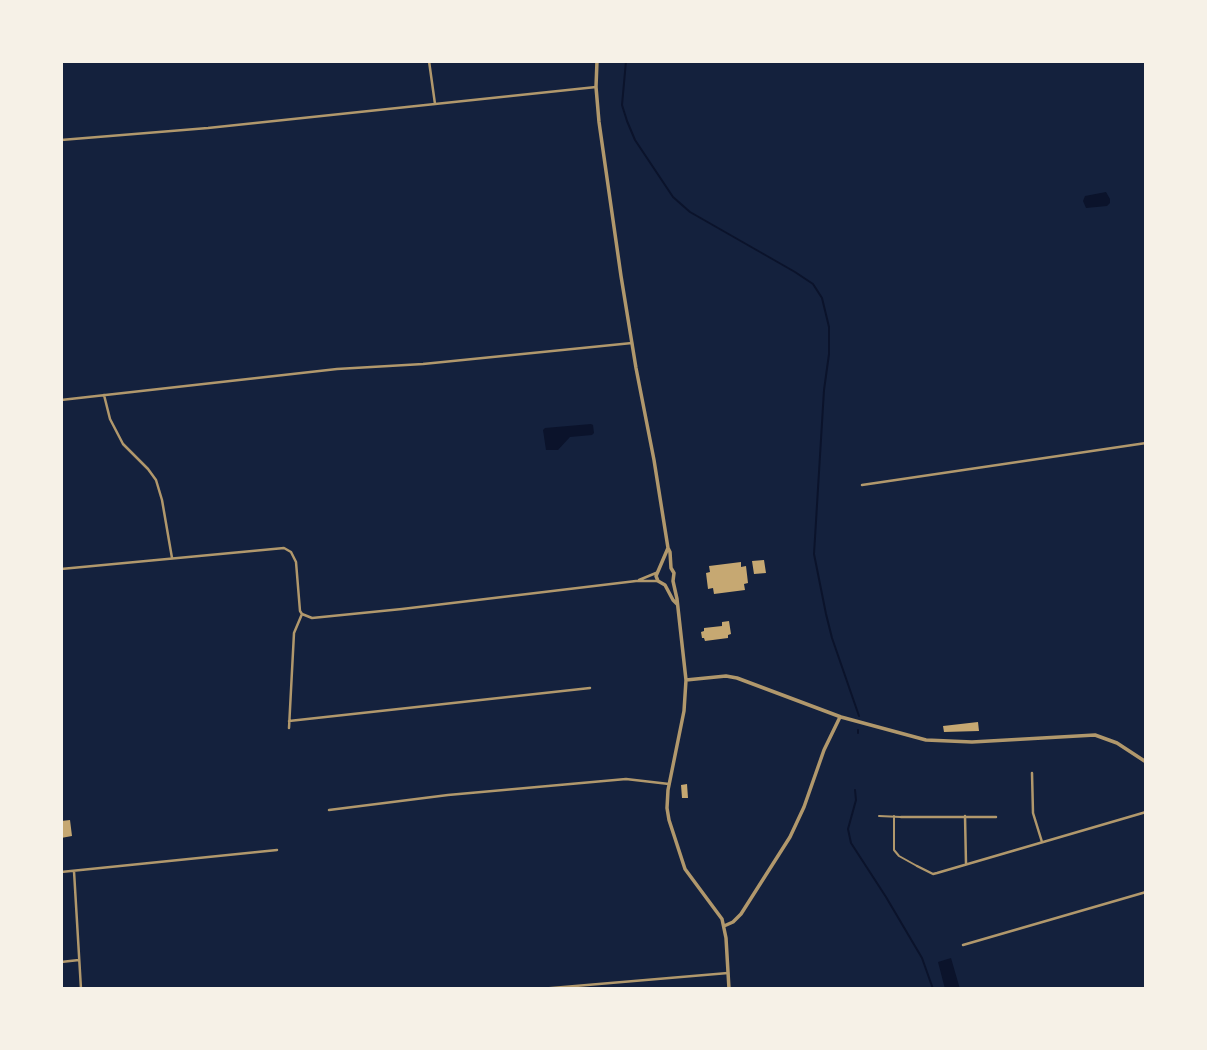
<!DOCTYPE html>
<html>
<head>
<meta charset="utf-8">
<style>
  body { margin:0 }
  #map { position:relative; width:1207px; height:1050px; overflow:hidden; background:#14213d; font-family:"DejaVu Sans",sans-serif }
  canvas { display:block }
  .frame { position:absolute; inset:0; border:63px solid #f6f1e7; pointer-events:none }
</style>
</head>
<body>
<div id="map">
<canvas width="1207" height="1050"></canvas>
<div class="frame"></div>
</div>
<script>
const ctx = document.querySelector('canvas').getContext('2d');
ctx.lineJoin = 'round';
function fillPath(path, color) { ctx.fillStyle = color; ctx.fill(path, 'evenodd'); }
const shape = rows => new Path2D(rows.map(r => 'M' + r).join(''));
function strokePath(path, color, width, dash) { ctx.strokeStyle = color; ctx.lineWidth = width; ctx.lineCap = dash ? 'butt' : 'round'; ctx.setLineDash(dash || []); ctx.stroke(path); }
fillPath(shape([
  [1106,192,1110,199,1110,203,1107,206,1086,208,1083,201,1085,196],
  [591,424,593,425,594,433,592,435,570,437,558,450,546,450,543,430,545,428],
  [951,958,960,989,945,989,938,962]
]), '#0b132b');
strokePath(shape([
  [626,61,622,105,627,121,635,140,673,197,690,212,795,272,813,284,822,298,829,327,829,354,824,390,814,554,826,614,832,638,859,716],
  [858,733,858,730],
  [855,790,856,800,848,829,851,843,886,897,922,958,933,989]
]), '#0b132b', 2);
fillPath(shape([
  [764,560,766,573,754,574,752,561],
  [741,562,741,567,746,566,748,583,744,584,745,590,714,594,713,588,708,589,706,573,710,572,709,566],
  [729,621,731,634,728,635,728,638,705,641,704,638,702,638,701,632,704,631,704,628,722,626,722,622],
  [978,722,979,731,944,732,943,726],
  [687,784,688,798,682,798,681,785],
  [70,820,72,836,61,838,61,821]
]), '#c6a872');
strokePath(shape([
  [879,816,901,817],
  [894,816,894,850,899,856,917,866]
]), '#b1986c', 2);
strokePath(shape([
  [429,61,435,104],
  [61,140,208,128,596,87],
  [104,395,110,419,123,444,148,469,156,480,162,500,172,558],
  [61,400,337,369,423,364,632,343],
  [862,485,1146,443],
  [61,569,284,548,291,552,296,562,300,611,302,614,312,618,402,609,636,581,657,581],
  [639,580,656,573],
  [289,721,590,688],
  [289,728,294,633,302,614],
  [1032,773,1033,813,1042,842],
  [329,810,448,795,626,779,669,784],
  [965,816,966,864],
  [901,817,996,817],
  [917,866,933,874,937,873,1146,812],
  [74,871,81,989],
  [61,872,277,850],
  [963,945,1146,892],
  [61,962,79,960],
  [540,989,728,973]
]), '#b1986c', 2.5);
strokePath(shape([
  [597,61,596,87,599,122,621,276,636,368,654,460,668,548,670,552,671,568,674,573,673,581,677,599,686,680,684,711,668,790,667,808,669,820,685,869,722,919,726,938,729,989],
  [1145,61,1146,63],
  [665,585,658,581,656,576,668,548],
  [665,585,673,600,677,604],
  [686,680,726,676,737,678,841,717,926,740,972,742,1095,735,1117,743,1146,762],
  [724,926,733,922,741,914,790,837,804,807,824,750,840,717]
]), '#b1986c', 3.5);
</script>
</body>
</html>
